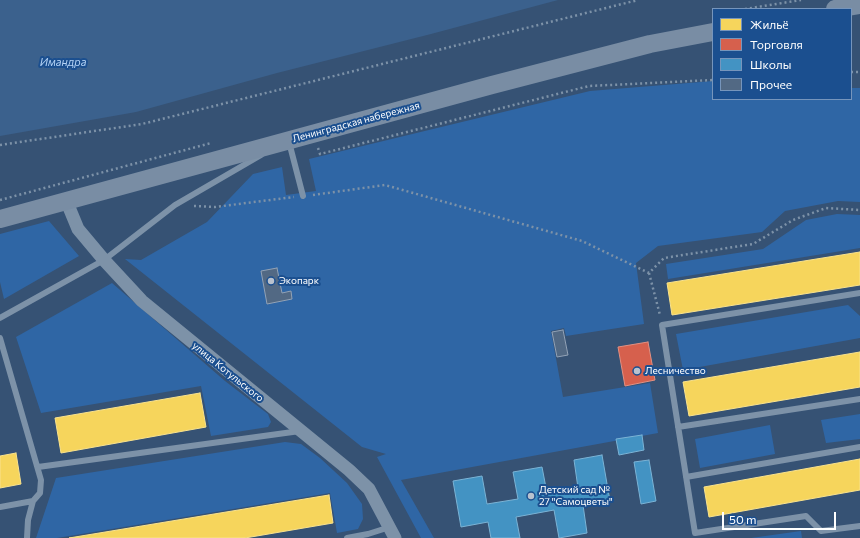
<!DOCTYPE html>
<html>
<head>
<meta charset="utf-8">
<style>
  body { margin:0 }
  #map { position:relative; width:860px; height:538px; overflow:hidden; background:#365274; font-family:Commissioner,sans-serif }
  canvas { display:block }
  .legend { position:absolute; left:712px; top:8px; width:140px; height:92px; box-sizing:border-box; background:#1b4f8f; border:1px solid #7695bc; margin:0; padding:5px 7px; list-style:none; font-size:12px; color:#fff }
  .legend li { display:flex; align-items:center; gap:8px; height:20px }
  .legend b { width:20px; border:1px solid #7695bc }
  .scale { position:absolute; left:722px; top:512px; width:114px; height:18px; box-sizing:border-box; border:2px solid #fff; border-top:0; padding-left:5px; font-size:12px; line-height:14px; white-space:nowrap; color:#fff; -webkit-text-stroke:3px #1b4f8f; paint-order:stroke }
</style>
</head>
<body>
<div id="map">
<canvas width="860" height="538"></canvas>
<ul class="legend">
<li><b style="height:11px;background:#f6d55c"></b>Жильё</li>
<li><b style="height:11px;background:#d6604d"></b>Торговля</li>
<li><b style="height:11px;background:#4393c3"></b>Школы</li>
<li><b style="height:11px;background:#526984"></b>Прочее</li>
</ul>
<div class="scale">50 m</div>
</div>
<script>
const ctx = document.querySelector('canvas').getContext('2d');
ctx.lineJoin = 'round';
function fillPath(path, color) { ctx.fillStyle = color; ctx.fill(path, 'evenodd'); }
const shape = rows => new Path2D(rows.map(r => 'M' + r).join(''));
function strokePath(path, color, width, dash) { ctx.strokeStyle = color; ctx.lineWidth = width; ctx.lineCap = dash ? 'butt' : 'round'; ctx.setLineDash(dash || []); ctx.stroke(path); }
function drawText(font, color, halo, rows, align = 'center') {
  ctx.font = font + ' Commissioner,sans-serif'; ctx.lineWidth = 4; ctx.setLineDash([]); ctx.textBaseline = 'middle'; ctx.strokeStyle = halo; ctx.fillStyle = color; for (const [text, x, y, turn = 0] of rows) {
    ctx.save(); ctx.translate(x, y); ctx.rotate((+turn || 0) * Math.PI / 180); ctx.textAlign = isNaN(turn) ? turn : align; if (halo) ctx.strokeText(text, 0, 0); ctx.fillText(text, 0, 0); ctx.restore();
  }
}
fillPath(shape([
  [713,81,713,99,851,99,851,88,860,88,860,202,838,201,785,211,762,232,658,246,636,263,644,324,566,336,564,328,551,331,563,397,650,383,658,433,401,480,434,538,421,538,377,457,386,454,362,447,125,259,141,260,207,222,253,174,282,167,286,195,316,191,309,159,590,91],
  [837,214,860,215,860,248,668,279,666,264,763,249,806,220],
  [49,221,79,256,4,299,0,282,0,234],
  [112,283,225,381,268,414,271,422,268,427,211,436,201,386,41,413,16,337],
  [848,305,860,316,860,338,683,370,676,334],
  [860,414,860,439,826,443,821,420],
  [770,425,775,454,700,468,695,439],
  [285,442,301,444,320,458,347,483,362,504,363,519,358,529,337,533,330,493,57,538,36,538,56,478],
  [801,531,802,538,751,538]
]), '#2f66a5');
fillPath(shape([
  [0,0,558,0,431,34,277,73,136,112,0,136]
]), '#3b618d');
const homes = shape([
  [860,252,860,285,672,315,667,283,860,252],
  [860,352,860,387,689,416,683,382,860,352],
  [200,393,206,427,61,453,55,418,200,393],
  [16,453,21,484,0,488,0,456,16,453],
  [860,459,860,490,709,517,704,487,860,459],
  [329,495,333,523,245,538,69,538,329,495]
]);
fillPath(homes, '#f6d55c');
strokePath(homes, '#f9e28d', 1);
const shops = shape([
  [648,342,655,380,625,386,618,347,648,342]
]);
fillPath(shops, '#d6604d');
strokePath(shops, '#e29082', 1);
const schools = shape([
  [642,435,644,450,619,455,616,439,642,435],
  [602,455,610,501,583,505,587,533,559,538,554,510,516,517,520,538,491,538,488,522,461,527,453,481,482,476,487,504,518,499,513,472,542,467,547,493,578,488,574,460,602,455],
  [649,460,656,501,641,504,634,462,649,460]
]);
fillPath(schools, '#4393c3');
strokePath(schools, '#7bb3d5', 1);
const building = shape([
  [277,268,282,293,291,291,292,299,267,304,261,271,277,268],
  [563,330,568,355,557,357,552,332,563,330]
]);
fillPath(building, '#526984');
strokePath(building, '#92a2b6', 1);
strokePath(shape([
  [745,9,801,0],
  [851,72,860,72],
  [0,145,142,124,638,0],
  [318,148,320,154,589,86,713,80],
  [313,195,385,185,582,241,649,273,664,258,753,244,793,220,826,208,860,210],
  [0,200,211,143],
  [194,206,215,207,294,197],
  [649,273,660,315]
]), '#7d92a8', 2.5, [2, 3]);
strokePath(shape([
  [289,142,303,196],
  [860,293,662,325,695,533,806,516,821,531,860,526],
  [0,318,104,260,175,205,261,155],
  [0,338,41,480,40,493,33,501,0,507],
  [678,427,860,399],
  [38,467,300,431],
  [686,477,860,447],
  [27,538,28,520,33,501],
  [347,538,368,534,390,527]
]), '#7d92a8', 6);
strokePath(shape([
  [66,200,78,229,104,260,142,301,349,470,369,489,395,538]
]), '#7d92a8', 13);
strokePath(shape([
  [835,9,860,5],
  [0,219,492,85,650,44,713,32]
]), '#798da4', 18);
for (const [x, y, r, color] of [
  [271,281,4,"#b9c2ce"],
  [637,371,4,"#b9c2ce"],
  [531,496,4,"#b9c2ce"]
]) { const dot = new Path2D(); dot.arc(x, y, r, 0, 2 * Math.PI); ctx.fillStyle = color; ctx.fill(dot); strokePath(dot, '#1b4f8f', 1.5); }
drawText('10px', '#fff', '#1b4f8f', [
  ["Ленинградская набережная",356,122,-15],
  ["улица Котульского",228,372,39]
]);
drawText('10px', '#fff', '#1b4f8f', [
  ["Экопарк",279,281],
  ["Лесничество",645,371],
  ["Детский сад №",539,490],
  ["27 \"Самоцветы\"",539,502]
], 'left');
drawText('italic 11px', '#b5d3f5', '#1b4f8f', [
  ["Имандра",63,62]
]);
</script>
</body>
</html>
